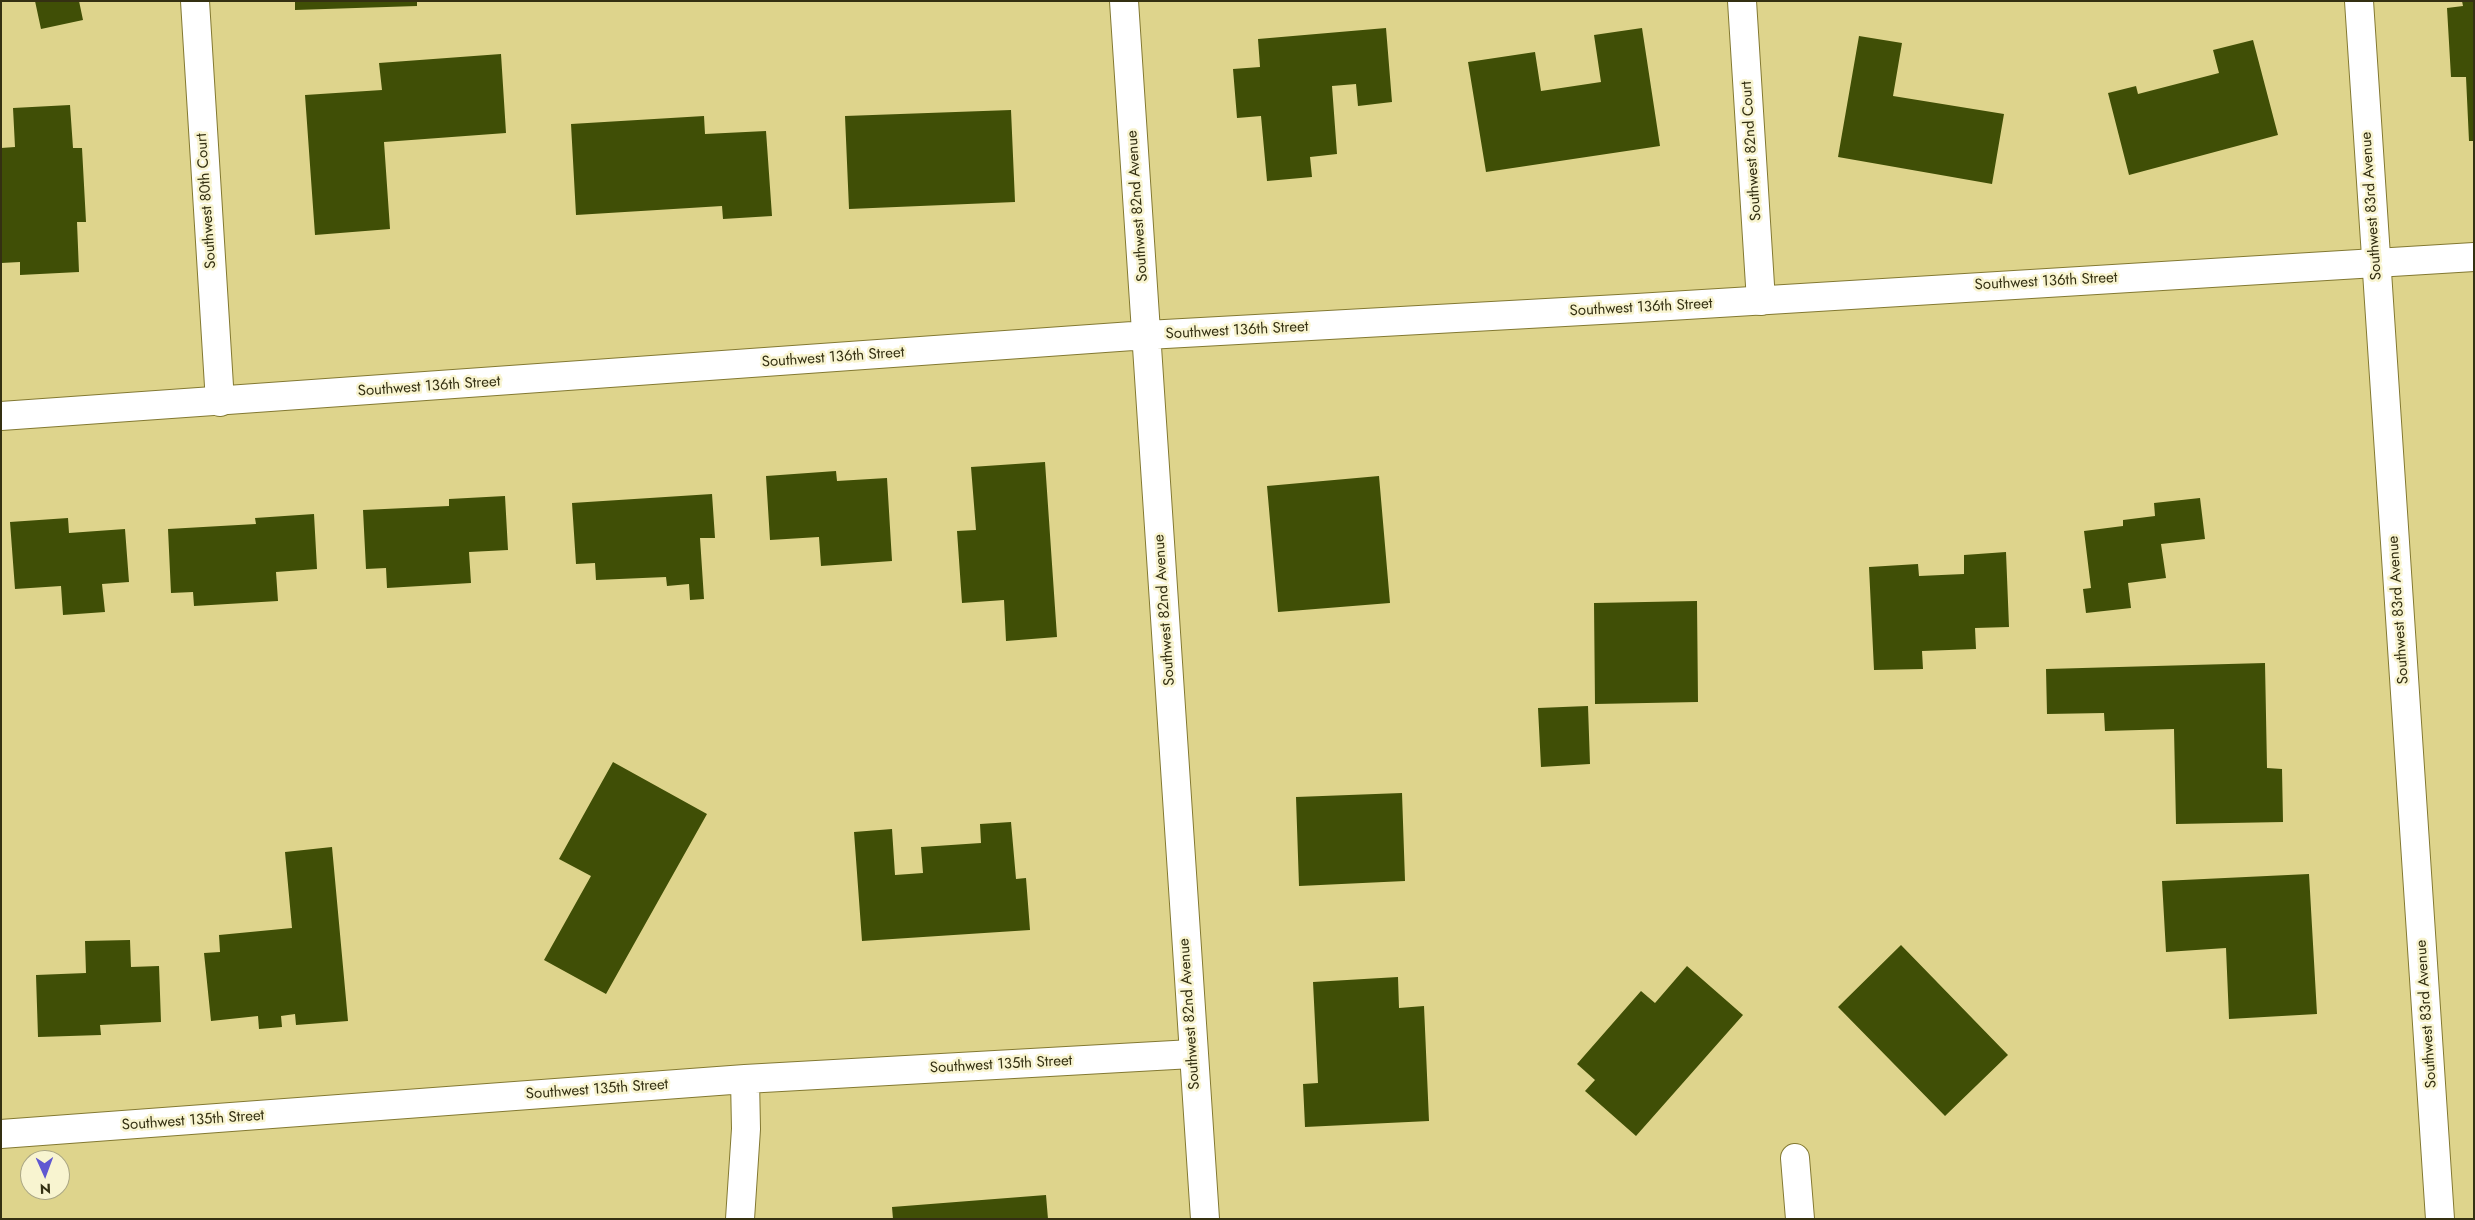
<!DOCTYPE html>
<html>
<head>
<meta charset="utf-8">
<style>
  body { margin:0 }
  #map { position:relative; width:2475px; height:1220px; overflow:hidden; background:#ded48c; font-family:Jost,sans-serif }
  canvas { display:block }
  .frame { position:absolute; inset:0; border:2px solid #343012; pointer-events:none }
  .north { position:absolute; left:20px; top:1150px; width:50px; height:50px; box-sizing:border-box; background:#f8f4d0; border:1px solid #aaa684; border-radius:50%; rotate:178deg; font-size:14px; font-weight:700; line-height:20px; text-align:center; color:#343012 }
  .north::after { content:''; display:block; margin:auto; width:18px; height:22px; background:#6058d1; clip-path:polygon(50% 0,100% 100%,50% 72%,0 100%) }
</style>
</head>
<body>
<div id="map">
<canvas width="2475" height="1220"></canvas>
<div class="frame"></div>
<div class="north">N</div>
</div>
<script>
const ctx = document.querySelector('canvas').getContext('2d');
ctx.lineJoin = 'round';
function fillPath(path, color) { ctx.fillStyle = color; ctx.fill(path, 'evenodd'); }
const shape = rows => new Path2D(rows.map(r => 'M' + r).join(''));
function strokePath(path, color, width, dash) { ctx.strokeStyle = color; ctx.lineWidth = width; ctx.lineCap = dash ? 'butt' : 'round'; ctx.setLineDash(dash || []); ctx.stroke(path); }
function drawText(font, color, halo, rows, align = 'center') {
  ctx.font = font + ' Jost,sans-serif'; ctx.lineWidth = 5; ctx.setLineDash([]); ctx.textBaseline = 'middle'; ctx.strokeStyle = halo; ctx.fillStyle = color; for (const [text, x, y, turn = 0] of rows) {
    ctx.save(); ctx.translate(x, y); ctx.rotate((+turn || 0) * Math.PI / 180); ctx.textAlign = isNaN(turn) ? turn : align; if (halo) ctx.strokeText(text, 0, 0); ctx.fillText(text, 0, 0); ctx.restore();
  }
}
fillPath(shape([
  [35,1,79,1,83,20,41,29],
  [295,1,417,1,417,6,295,10],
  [2462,1,2474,1,2474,141,2469,141,2466,77,2451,77,2447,8,2463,6],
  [1386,28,1392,102,1358,106,1356,84,1332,86,1337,154,1310,157,1312,177,1267,181,1261,116,1237,118,1233,69,1260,67,1258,39],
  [1642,28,1660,146,1486,172,1468,62,1535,52,1541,91,1601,82,1594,35],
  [1859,36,1902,43,1893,96,2004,114,1992,184,1838,157],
  [2253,40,2278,135,2129,175,2108,93,2136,86,2138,94,2219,73,2213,50],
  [501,54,506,133,384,142,390,229,315,235,305,95,382,90,379,63],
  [70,105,73,148,82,148,86,222,77,222,79,272,20,275,20,262,1,263,1,148,15,147,13,108],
  [1011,110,1015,202,849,209,845,116],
  [704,116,705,134,766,131,772,216,723,219,722,206,576,215,571,124],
  [1045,462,1057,637,1006,641,1004,600,962,603,957,531,976,530,971,467],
  [836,471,837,481,887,478,892,561,821,566,819,537,770,540,766,476],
  [1379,476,1390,603,1278,612,1267,486],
  [712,494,715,538,700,538,704,599,690,600,689,584,667,586,666,577,596,580,595,563,576,564,572,503],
  [505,496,508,550,469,552,471,583,387,588,386,568,366,569,363,510,449,506,449,499],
  [2200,498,2205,539,2161,544,2166,578,2128,583,2131,608,2086,613,2083,589,2091,588,2084,531,2123,526,2123,520,2155,516,2154,503],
  [314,514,317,569,276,572,278,601,194,606,193,592,171,593,168,529,256,524,255,518],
  [68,518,69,533,125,529,129,582,102,584,105,612,63,615,61,586,15,589,10,522],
  [2006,552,2009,627,1975,628,1976,649,1922,651,1923,669,1874,670,1869,567,1918,564,1919,576,1964,574,1964,555],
  [1697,601,1698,702,1595,704,1594,603],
  [2265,663,2267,768,2282,769,2283,822,2176,824,2174,729,2105,731,2104,713,2047,714,2046,669],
  [1588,706,1590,764,1541,767,1538,708],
  [613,762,707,814,606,994,544,960,591,876,559,859],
  [1402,793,1405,881,1299,886,1296,797],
  [1011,822,1016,879,1026,878,1030,930,862,941,854,832,892,829,895,875,923,873,921,847,981,843,980,824],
  [332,847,348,1021,296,1025,295,1014,281,1016,282,1027,259,1029,258,1016,211,1021,204,953,220,952,219,935,292,928,285,852],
  [2309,874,2317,1014,2229,1019,2226,948,2166,952,2162,881],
  [130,940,131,967,159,966,161,1022,100,1025,101,1035,38,1037,36,975,86,973,85,941],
  [1901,945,2008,1055,1945,1116,1838,1007],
  [1687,966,1743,1015,1636,1136,1585,1091,1595,1080,1577,1064,1641,991,1655,1003],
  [1398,977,1399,1008,1424,1006,1429,1121,1305,1127,1303,1084,1318,1083,1313,982],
  [1046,1195,1048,1219,893,1219,892,1207]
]), '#404f06');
const minor = shape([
  [195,1,220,402],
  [1742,1,1761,301],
  [2359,1,2440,1219],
  [1,1134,745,1079,1192,1054],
  [1795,1158,1800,1219],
  [740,1219,746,1129,745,1079]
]);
const tertiary = shape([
  [1124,1,1205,1219],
  [1,416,1147,335,1637,308,2474,257]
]);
strokePath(minor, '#837932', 30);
strokePath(tertiary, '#837932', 30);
strokePath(minor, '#fff', 28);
strokePath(tertiary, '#fff', 28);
drawText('15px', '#343012', '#f8f4d0', [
  ["Southwest 82nd Court",1752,151,-94],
  ["Southwest 80th Court",207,201,-94],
  ["Southwest 82nd Avenue",1138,206,-94],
  ["Southwest 83rd Avenue",2372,206,-94],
  ["Southwest 136th Street",2046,282,-3],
  ["Southwest 136th Street",1641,308,-3],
  ["Southwest 136th Street",1237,331,-3],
  ["Southwest 136th Street",833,358,-4],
  ["Southwest 136th Street",429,387,-4],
  ["Southwest 82nd Avenue",1165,610,-94],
  ["Southwest 83rd Avenue",2399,610,-94],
  ["Southwest 82nd Avenue",1190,1014,-94],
  ["Southwest 83rd Avenue",2427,1014,-94],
  ["Southwest 135th Street",1001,1065,-3],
  ["Southwest 135th Street",597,1090,-4],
  ["Southwest 135th Street",193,1121,-4]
]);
</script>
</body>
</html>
